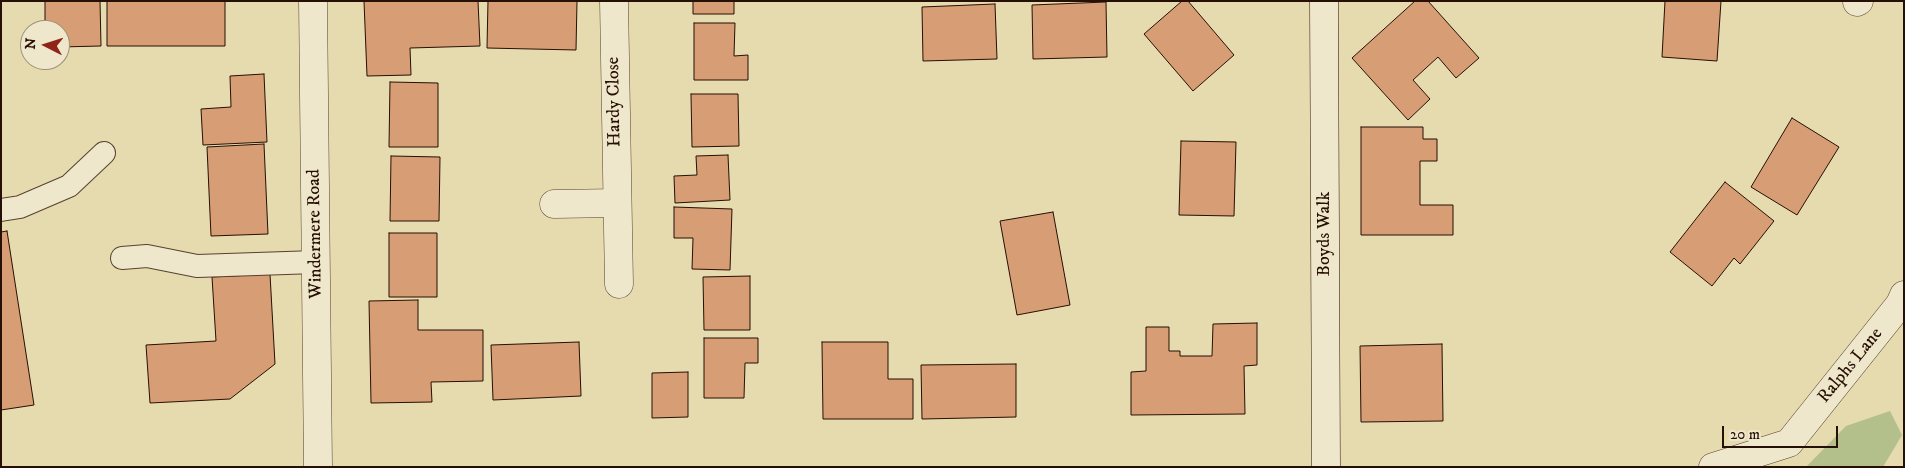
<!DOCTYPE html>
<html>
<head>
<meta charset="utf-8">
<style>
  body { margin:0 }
  #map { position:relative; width:1905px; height:468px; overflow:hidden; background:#e6daaf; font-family:"IM FELL DW Pica",serif }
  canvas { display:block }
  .frame { position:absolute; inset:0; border:2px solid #260f04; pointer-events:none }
  .north { position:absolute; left:20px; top:20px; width:50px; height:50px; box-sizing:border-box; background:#efe7cb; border:1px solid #9f917b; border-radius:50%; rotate:275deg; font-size:14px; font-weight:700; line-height:20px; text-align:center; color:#260f04 }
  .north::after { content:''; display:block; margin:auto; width:18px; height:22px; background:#8f2418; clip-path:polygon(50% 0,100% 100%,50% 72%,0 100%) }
  .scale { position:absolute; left:1722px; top:426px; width:116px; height:22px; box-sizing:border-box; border:2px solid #260f04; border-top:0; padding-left:6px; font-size:15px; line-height:18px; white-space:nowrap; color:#260f04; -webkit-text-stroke:4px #efe7cb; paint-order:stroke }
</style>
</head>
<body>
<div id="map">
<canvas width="1905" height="468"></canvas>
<div class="frame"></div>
<div class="north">N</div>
<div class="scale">20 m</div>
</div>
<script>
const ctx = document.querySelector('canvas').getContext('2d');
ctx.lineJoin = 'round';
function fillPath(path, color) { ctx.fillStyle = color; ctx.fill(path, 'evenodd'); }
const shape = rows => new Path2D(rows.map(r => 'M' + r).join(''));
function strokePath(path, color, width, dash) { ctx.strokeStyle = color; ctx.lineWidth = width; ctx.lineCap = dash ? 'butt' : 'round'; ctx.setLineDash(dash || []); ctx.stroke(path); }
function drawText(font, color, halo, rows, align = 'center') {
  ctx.font = font + ' "IM FELL DW Pica",serif'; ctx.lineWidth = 4; ctx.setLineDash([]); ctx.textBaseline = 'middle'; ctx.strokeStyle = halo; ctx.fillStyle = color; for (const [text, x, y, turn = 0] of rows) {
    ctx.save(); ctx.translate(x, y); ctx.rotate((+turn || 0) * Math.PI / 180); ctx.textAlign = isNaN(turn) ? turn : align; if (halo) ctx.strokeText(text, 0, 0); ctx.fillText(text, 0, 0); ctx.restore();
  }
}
fillPath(shape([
  [1890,411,1902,435,1883,467,1806,467,1846,426]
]), '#b3c08c');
const building = shape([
  [45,1,100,1,101,46,60,47,60,30,45,30,45,1],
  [107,1,225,1,225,46,107,46,107,1],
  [364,1,478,1,480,46,410,48,411,75,367,76,364,1],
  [488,1,577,1,576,50,487,48,488,1],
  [693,1,734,1,734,14,693,14,693,1],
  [1182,1,1188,1,1234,55,1193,91,1144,34,1182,1],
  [1415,1,1428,1,1479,58,1456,78,1438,57,1413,80,1430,99,1408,120,1352,58,1415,1],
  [1665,1,1721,1,1717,61,1662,57,1665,1],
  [1106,2,1107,57,1033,59,1032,5,1106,2],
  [995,4,997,59,923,61,922,7,995,4],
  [694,23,735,23,734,56,748,55,748,80,694,80,694,23],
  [264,74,267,142,203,145,201,109,231,107,230,76,264,74],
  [390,82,438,83,438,147,389,147,390,82],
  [691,94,738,94,739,146,692,147,691,94],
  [1792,118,1839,147,1797,215,1751,187,1792,118],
  [1361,127,1423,127,1423,139,1437,139,1437,161,1420,161,1420,205,1453,205,1453,235,1361,235,1361,127],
  [1181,141,1236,142,1234,216,1179,215,1181,141],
  [264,144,268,234,211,236,207,147,264,144],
  [728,155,730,200,675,203,674,176,697,175,696,156,728,155],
  [391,156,440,157,439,221,390,221,391,156],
  [1725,182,1774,221,1740,264,1734,258,1712,286,1670,252,1725,182],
  [674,207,732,209,730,270,692,269,693,238,674,238,674,207],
  [1053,212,1070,305,1017,315,1000,221,1053,212],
  [7,231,34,405,1,410,1,232,7,231],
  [389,233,437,233,437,297,389,297,389,233],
  [270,274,275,364,230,399,150,403,146,345,216,341,212,277,270,274],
  [750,276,750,330,704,330,703,277,750,276],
  [418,300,418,330,483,330,483,381,431,382,432,402,371,403,369,301,418,300],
  [1257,323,1257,365,1244,366,1245,414,1131,415,1131,372,1146,371,1146,327,1169,327,1169,351,1180,351,1180,356,1212,356,1213,324,1257,323],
  [704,338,758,338,758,363,745,363,744,398,704,398,704,338],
  [579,342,581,396,493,400,491,345,579,342],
  [822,342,888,342,888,379,913,379,913,419,823,419,822,342],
  [1442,344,1443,421,1361,422,1360,346,1442,344],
  [1016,364,1016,417,922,419,921,365,1016,364],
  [688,372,688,417,652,418,652,373,688,372]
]);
fillPath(building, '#d79d74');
strokePath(building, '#260f04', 1);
const lane = shape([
  [1,210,20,207,69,186,104,153],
  [122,258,147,256,197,266,316,262]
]);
const street = shape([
  [313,1,318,467],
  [614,1,619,284],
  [1857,2,1859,1],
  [554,204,617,203],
  [1713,467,1789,443,1900,304,1904,295]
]);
const secondary = shape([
  [1324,1,1326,467]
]);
strokePath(lane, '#56422f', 24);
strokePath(street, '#56422f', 29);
strokePath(secondary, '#260f04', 29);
strokePath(lane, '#efe7cb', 22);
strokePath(street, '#efe7cb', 28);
strokePath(secondary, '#efe7cb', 28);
drawText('18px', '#260f04', '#efe7cb', [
  ["Hardy Close",615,102,-91],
  ["Windermere Road",316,234,-91],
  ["Boyds Walk",1325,234,-90],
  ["Ralphs Lane",1851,366,-51]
]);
</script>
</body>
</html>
